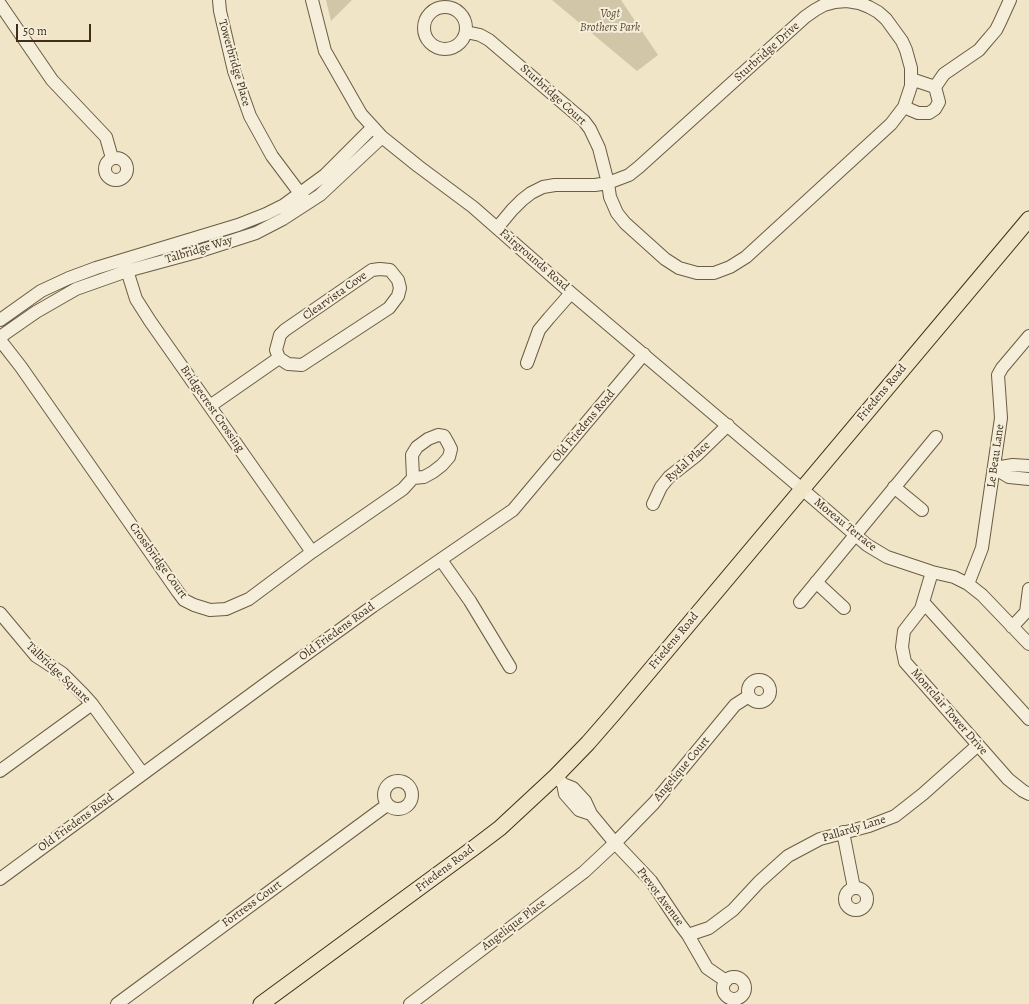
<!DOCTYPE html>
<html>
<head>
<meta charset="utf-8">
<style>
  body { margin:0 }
  #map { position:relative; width:1029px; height:1004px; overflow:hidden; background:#f0e5c6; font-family:Alegreya,serif }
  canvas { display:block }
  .scale { position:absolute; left:16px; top:24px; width:75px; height:18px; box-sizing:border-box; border:2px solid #3f2e19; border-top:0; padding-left:5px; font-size:12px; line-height:14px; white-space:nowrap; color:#3f2e19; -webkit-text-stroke:3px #f5eeda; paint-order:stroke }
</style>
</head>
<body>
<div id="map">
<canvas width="1029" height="1004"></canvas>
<div class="scale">50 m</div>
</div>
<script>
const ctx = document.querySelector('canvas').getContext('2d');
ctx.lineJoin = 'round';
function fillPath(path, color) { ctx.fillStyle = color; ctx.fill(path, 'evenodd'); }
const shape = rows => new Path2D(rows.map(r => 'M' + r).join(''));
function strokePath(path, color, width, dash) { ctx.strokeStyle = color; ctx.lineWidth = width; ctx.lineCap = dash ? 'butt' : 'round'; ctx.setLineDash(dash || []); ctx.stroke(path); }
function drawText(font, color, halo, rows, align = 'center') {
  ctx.font = font + ' Alegreya,serif'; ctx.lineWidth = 4; ctx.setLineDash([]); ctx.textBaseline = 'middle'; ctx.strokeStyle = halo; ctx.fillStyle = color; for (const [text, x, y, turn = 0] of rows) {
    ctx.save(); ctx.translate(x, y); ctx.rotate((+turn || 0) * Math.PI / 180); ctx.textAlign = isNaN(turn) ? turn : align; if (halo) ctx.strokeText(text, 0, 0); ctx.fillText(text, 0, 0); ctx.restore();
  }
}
fillPath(shape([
  [326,0,352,0,331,21],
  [552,0,621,0,658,55,637,71]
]), '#d2c6a9');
const minor = shape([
  [219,0,220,11,234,71,250,116,272,156,305,200],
  [312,0,325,51,361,114,382,137,418,166,473,207,571,293,802,489,867,545,887,557,932,572,954,577,968,584,982,595,1029,644],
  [0,4,52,80,106,137,112,158],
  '424 28a21 21 0 1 1 42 0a21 21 0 1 1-42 0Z',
  [466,32,480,35,489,40,584,121,590,129,599,148,608,183,610,197,617,213,625,223,665,259,679,268,697,273,714,273,730,267,746,257,891,124,904,107,911,86,911,68,906,50,902,41,886,19,878,12,869,7,859,3,847,1,835,2,824,5,815,10,805,17,639,167,629,175,608,183,595,185,555,185,543,187,531,193,522,200,512,210,497,228],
  [935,87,944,74,979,50,984,44,996,30,1000,22,1010,0],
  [904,107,918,113,929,113,935,109,939,102,935,87,911,79],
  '105 169a11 11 0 1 1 22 0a11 11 0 1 1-22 0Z',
  [125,264,136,299,150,321,312,552],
  [380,269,390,270,398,280,400,288,398,296,389,308,302,365,288,364,279,358,276,350,280,335,285,330,372,270,380,269],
  [0,320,41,291,69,278,96,268,238,225,266,214,284,205,325,175,373,127],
  [0,337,36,312,76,289,127,271,197,252,256,233,283,219,320,195,382,137],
  [0,340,21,367,178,592,184,600,194,605,210,610,226,609,249,599,312,552,403,489,413,478,424,477,433,472,442,465,449,457,451,449,448,443,444,436,438,435,428,439,417,447,412,455,413,478],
  [527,363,539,330,549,318,571,293],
  [210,406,279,358],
  [994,468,1009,477,1029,479],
  [994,468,1013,465,1029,466],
  [894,487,922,510],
  [653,504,661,487,669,477,697,455,728,425],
  [441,560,470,601,510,667],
  [932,572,921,609,904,631,902,647,905,662,1008,779,1023,791,1029,794],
  [816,582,844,608],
  [968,584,982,548,1001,418,998,375,1002,368,1029,336],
  [800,602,936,437],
  [923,602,1029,719],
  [0,613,36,656,62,673,83,694,92,704,143,774],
  [1012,627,1026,612,1029,589],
  '748 691a11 11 0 1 1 22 0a11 11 0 1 1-22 0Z',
  [0,771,92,704],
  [556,776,563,784,573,788,585,801,591,814,615,843,651,881,679,923,688,935,707,968,726,981],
  '384 795a14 14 0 1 1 28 0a14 14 0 1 1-28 0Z',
  [563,784,565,794,579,810,591,814],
  [843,832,854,888],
  [0,879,272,679,373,606,513,510,644,354],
  '845 899a11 11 0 1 1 22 0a11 11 0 1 1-22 0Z',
  [688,935,709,928,733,910,759,882,788,856,820,839,869,826,895,816,923,794,978,745],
  '723 988a11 11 0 1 1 22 0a11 11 0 1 1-22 0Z',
  [117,1004,387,805],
  [410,1004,584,872,615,843,654,803,735,705,749,696]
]);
const major = shape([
  [261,1004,475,847,500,828,556,776,588,743,615,712,1029,219]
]);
strokePath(minor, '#6b5c44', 14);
strokePath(major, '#3f2e19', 17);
strokePath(minor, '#f5eeda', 12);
strokePath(major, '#f0e5c6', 15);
drawText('italic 12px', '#5c4c36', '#f5eeda', [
  ["Vogt",610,14],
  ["Brothers Park",610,28]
]);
drawText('12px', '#3f2e19', '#f5eeda', [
  ["Sturbridge Drive",767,52,-42],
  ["Towerbridge Place",234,63,74],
  ["Sturbridge Court",553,95,42],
  ["Talbridge Way",199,250,-17],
  ["Fairgrounds Road",534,260,41],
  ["Clearvista Cove",335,296,-35],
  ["Friedens Road",882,393,-50],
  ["Bridgecrest Crossing",212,409,55],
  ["Old Friedens Road",584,426,-50],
  ["Le Beau Lane",996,456,-82],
  ["Rydal Place",688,462,-42],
  ["Moreau Terrace",845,525,39],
  ["Crossbridge Court",158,561,54],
  ["Old Friedens Road",337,632,-36],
  ["Friedens Road",674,641,-50],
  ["Talbridge Square",58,673,43],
  ["Montclair Tower Drive",949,712,49],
  ["Angelique Court",682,769,-50],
  ["Old Friedens Road",76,823,-36],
  ["Pallardy Lane",854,829,-17],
  ["Friedens Road",445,869,-37],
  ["Prevot Avenue",660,897,53],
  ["Fortress Court",252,904,-36],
  ["Angelique Place",514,925,-37]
]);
</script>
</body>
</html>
